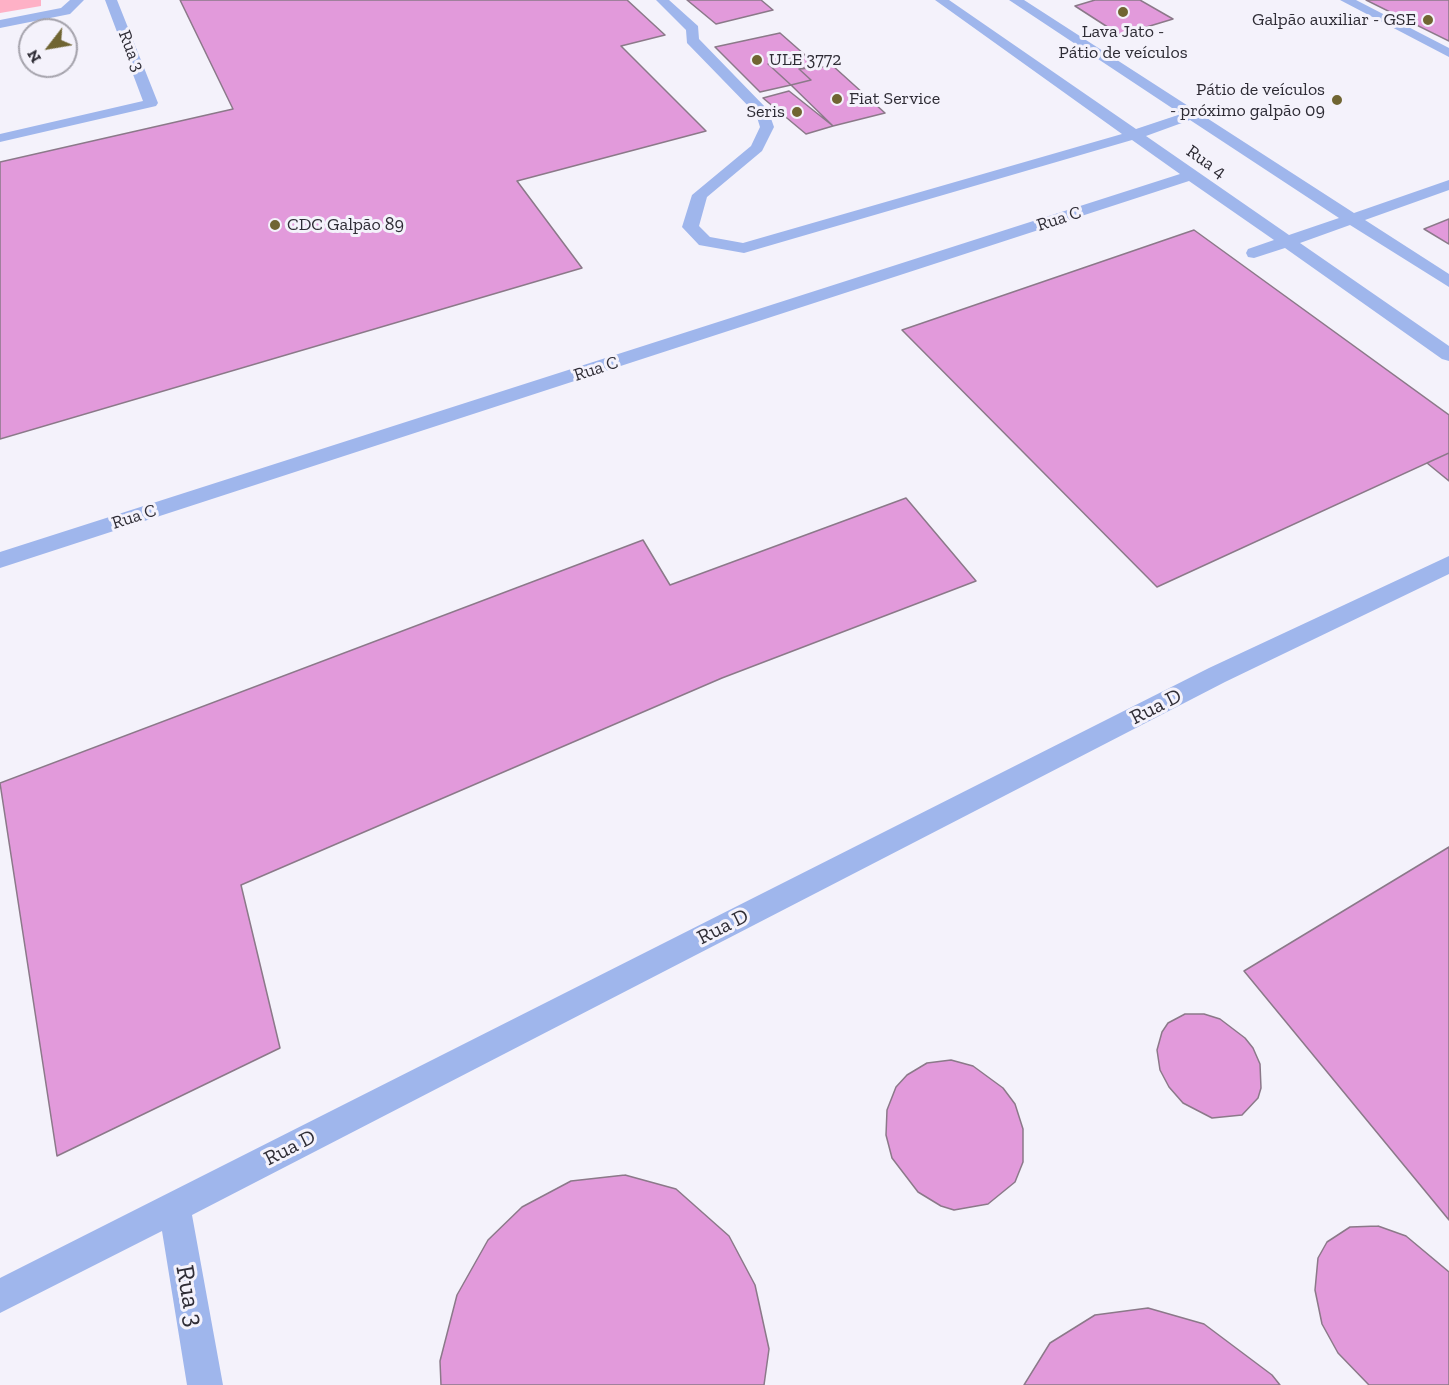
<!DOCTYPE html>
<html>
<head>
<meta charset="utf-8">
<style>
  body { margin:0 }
  #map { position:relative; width:1449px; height:1385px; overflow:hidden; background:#f4f2fb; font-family:"Zilla Slab",serif }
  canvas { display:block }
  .north { position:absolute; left:18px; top:18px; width:60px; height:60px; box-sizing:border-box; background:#f4f2fb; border:2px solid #a5a3ac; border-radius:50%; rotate:239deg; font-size:16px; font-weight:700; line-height:24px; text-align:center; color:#2e2c35 }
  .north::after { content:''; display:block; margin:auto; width:21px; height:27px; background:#706532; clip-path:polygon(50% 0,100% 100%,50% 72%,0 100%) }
</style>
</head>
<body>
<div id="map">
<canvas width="1449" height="1385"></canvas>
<div class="north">N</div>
</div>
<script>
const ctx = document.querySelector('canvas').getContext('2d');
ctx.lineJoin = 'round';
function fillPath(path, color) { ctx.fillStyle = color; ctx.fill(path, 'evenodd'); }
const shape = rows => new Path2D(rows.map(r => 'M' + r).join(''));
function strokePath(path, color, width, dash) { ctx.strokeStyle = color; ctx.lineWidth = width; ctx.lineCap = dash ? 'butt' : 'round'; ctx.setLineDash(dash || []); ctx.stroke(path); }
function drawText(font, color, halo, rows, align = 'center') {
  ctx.font = font + ' "Zilla Slab",serif'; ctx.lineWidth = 6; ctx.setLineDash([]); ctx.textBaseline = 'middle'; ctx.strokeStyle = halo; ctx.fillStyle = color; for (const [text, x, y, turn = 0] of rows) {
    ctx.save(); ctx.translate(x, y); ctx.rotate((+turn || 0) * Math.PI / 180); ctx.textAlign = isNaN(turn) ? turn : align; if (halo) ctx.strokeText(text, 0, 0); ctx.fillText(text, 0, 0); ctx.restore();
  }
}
fillPath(shape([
  [0,0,41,0,41,6,0,13]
]), '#feb1c6');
const building = shape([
  [180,0,627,0,665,35,621,46,706,131,517,181,582,268,0,439,0,162,233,109,180,0],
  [687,0,761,0,773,10,716,24,687,0],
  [1095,0,1140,0,1173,19,1120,35,1075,6,1095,0],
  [1366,0,1449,0,1449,41,1366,0],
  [780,33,805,55,768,64,791,85,760,92,715,47,780,33],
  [805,55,816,65,799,69,811,80,791,85,768,64,805,55],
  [833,66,885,113,833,126,791,85,811,80,799,69,833,66],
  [789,91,833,126,806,134,763,98,789,91],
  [1449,219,1449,244,1424,229,1449,219],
  [1194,230,1449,415,1449,453,1157,587,902,330,1194,230],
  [1449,453,1449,481,1427,463,1449,453],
  [906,498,976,581,722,678,241,885,280,1048,57,1156,0,783,643,540,670,585,906,498],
  [1449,847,1449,1220,1244,971,1449,847],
  [1185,1014,1204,1014,1220,1019,1245,1038,1253,1048,1260,1064,1261,1088,1258,1098,1242,1115,1212,1118,1183,1103,1169,1087,1160,1070,1157,1050,1162,1032,1168,1023,1185,1014],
  [951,1060,973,1066,1003,1088,1015,1104,1023,1129,1023,1162,1015,1182,988,1204,954,1210,941,1206,918,1192,892,1158,886,1135,887,1110,896,1087,907,1075,927,1063,951,1060],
  [625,1175,676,1189,729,1236,755,1285,769,1349,764,1385,441,1385,440,1361,457,1295,488,1240,522,1207,571,1181,625,1175],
  [1378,1226,1406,1236,1449,1272,1449,1385,1369,1385,1338,1353,1322,1324,1315,1290,1318,1258,1327,1242,1350,1227,1378,1226],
  [1148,1308,1204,1324,1272,1375,1280,1385,1024,1385,1050,1343,1095,1315,1148,1308]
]);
fillPath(building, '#e29adb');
strokePath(building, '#8b7989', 1.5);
fillPath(shape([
  [70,0,84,0,70,14,0,28,0,20,61,8,70,0],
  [105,0,117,0,158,103,156,106,0,142,0,134,143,101,105,0],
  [656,0,669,0,698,26,699,39,768,110,774,127,762,151,707,197,699,226,710,237,743,243,1122,134,935,0,949,0,1136,129,1181,114,1009,0,1024,0,1354,213,1449,180,1449,190,1365,220,1449,274,1449,287,1350,225,1300,243,1449,346,1449,361,1442,359,1285,248,1254,258,1248,257,1246,253,1248,249,1274,240,1189,181,0,568,0,552,1180,174,1132,140,744,253,699,245,682,227,692,195,751,146,760,127,756,114,687,43,686,30,656,0],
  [1190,120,1339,218,1289,235,1146,136,1190,120],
  [1340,0,1356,0,1449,48,1449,57,1340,0],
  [1449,556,1449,574,1225,682,192,1215,223,1385,187,1385,162,1231,0,1313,0,1278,1209,668,1449,556]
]), '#9fb6ec');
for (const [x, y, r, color] of [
  [1123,12,6,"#706532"],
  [1428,20,6,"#706532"],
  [757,60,6,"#706532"],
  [837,99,6,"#706532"],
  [1337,100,6,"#706532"],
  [797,112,6,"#706532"],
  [275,225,6,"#706532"]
]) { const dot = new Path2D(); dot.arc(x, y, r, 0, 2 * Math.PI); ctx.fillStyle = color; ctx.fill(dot); strokePath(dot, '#f4f2fb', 2); }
drawText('18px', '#2e2c35', '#f4f2fb', [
  ["Galpão auxiliar - GSE",1416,20],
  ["Lava Jato -",1123,32,"center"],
  ["Pátio de veículos",1123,53,"center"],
  ["ULE 3772",769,60,"left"],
  ["Pátio de veículos",1325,90],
  ["- próximo galpão 09",1325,111],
  ["Fiat Service",849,99,"left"],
  ["Seris",785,112],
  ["CDC Galpão 89",287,225,"left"]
], 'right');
drawText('18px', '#2e2c35', '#f4f2fb', [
  ["Rua 3",131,51,69],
  ["Rua 4",1206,162,35],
  ["Rua C",1059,219,-18],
  ["Rua C",596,369,-18],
  ["Rua C",134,517,-18]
]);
drawText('21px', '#2e2c35', '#f4f2fb', [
  ["Rua D",1156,707,-27],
  ["Rua D",723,927,-27],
  ["Rua D",290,1148,-27]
]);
drawText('26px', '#2e2c35', '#f4f2fb', [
  ["Rua 3",189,1296,80]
]);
</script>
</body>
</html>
